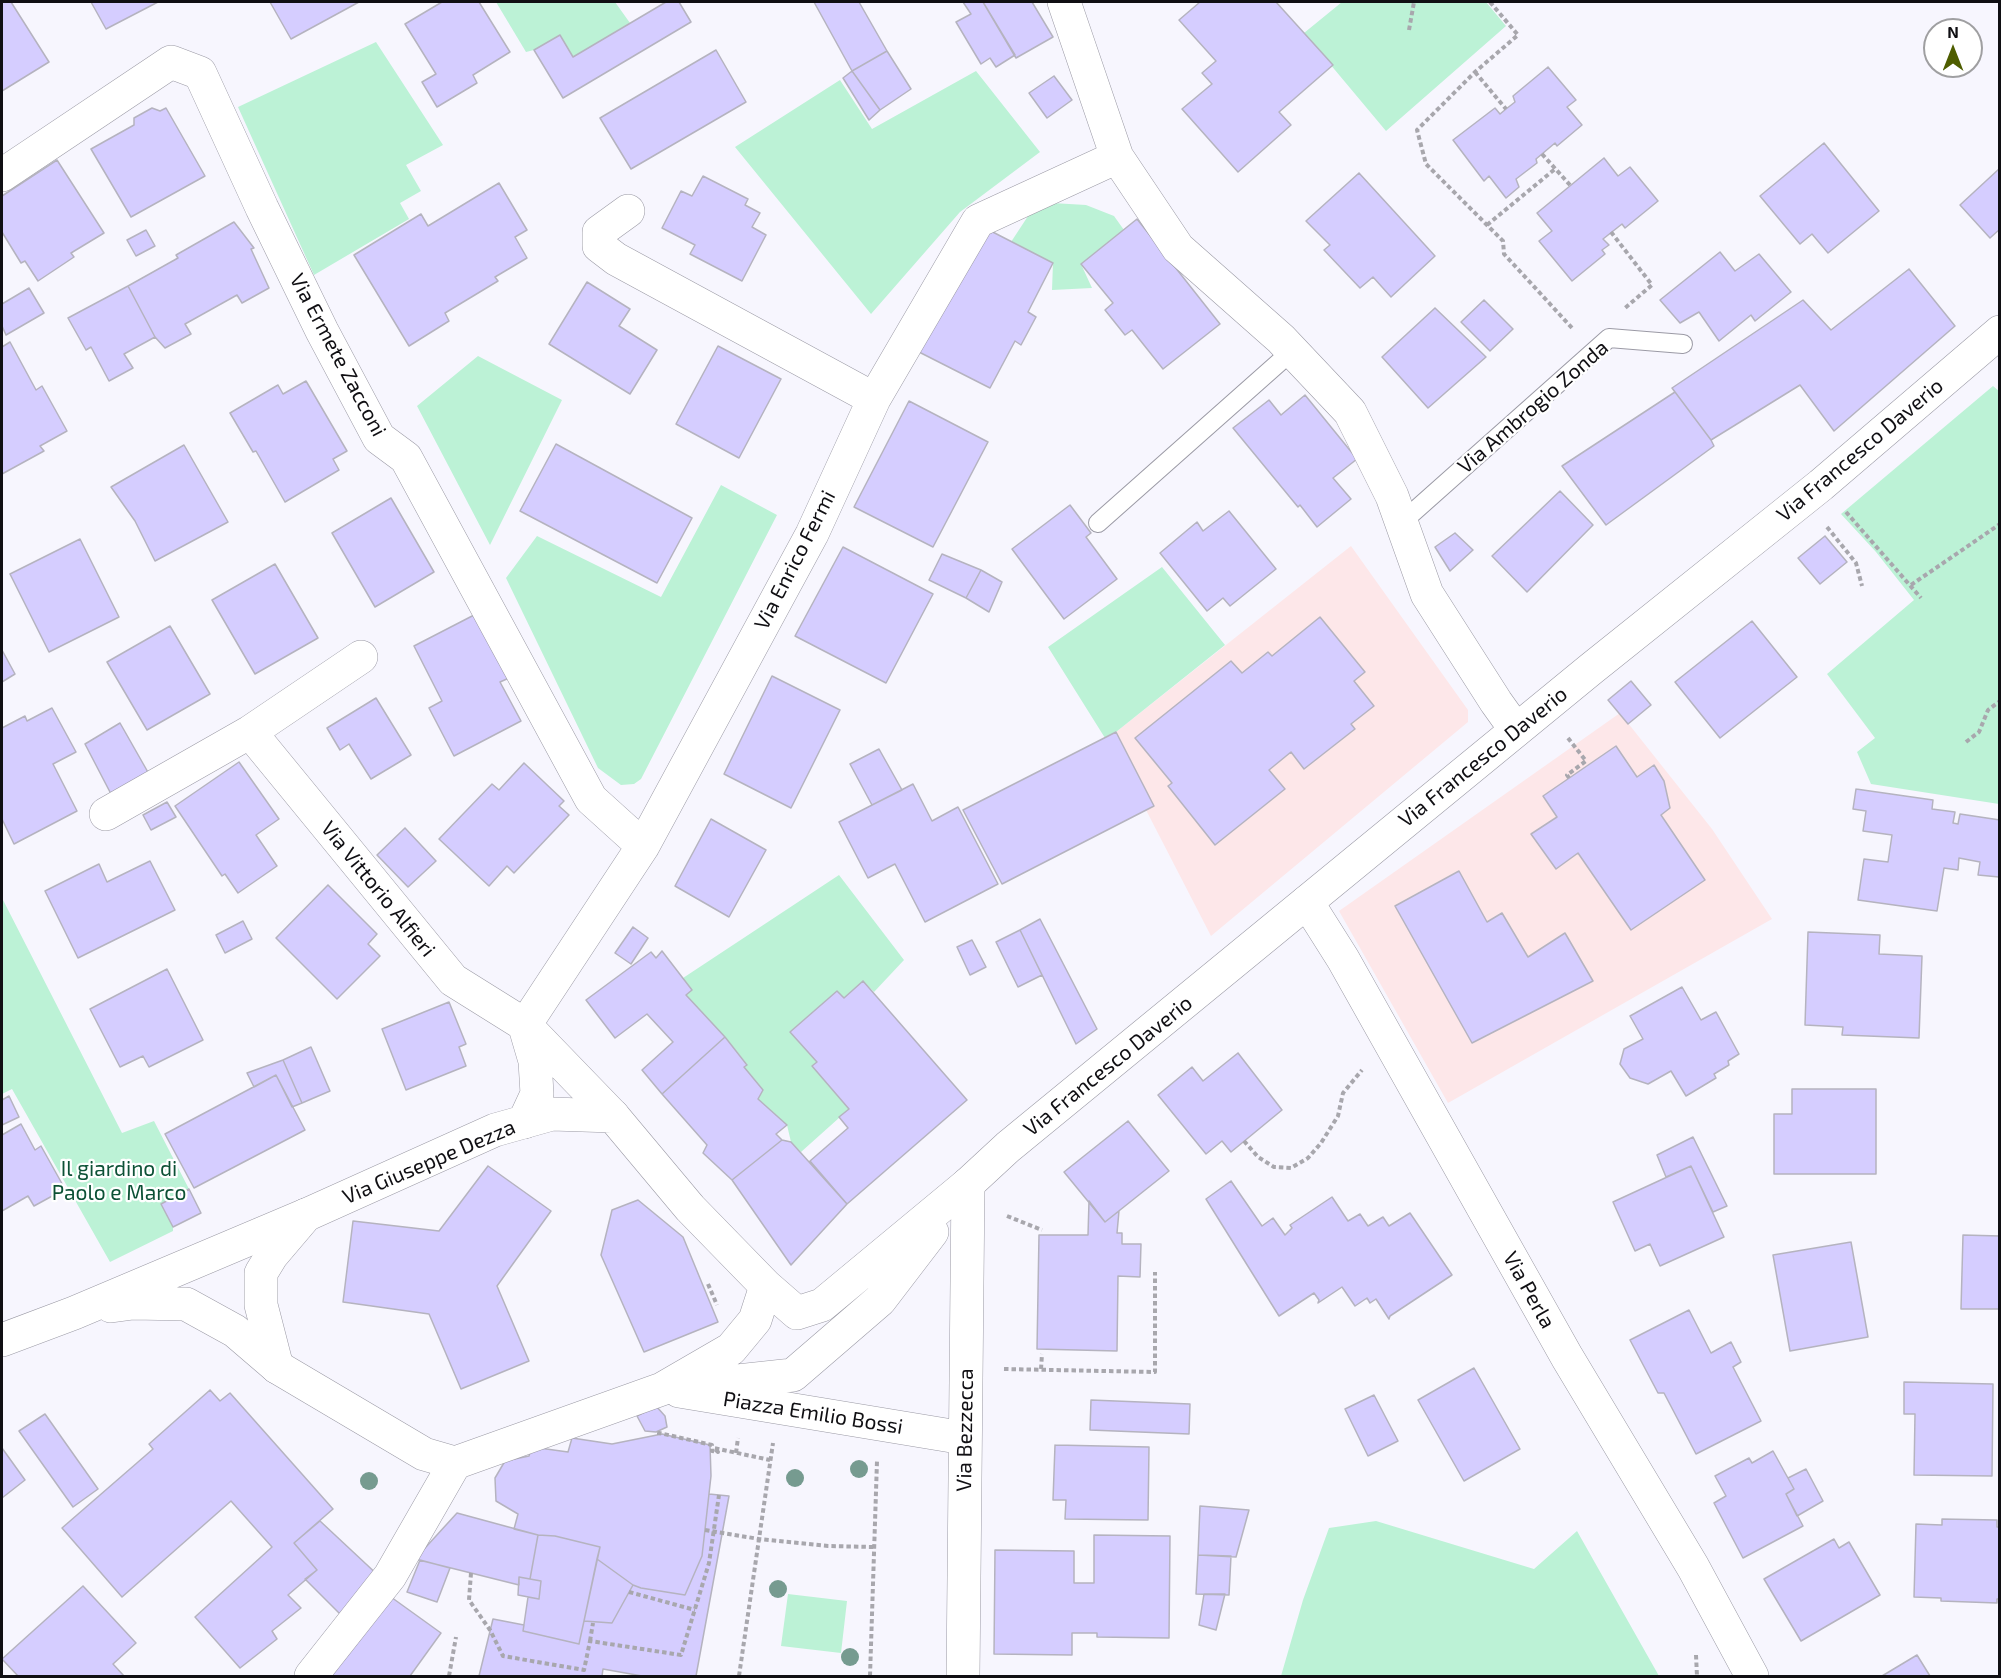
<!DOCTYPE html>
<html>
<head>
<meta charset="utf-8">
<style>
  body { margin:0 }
  #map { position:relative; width:2001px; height:1678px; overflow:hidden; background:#f7f6fe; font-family:"Exo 2",sans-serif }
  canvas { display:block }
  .frame { position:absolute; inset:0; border:3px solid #100f13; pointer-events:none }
  .north { position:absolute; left:1923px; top:18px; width:60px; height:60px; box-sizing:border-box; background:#fff; border:2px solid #9f9fa1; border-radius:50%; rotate:0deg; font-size:16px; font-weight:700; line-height:24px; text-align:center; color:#100f13 }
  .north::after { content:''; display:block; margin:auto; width:21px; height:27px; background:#4e5d00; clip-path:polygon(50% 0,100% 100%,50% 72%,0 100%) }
</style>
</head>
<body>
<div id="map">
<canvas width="2001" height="1678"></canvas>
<div class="frame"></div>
<div class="north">N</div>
</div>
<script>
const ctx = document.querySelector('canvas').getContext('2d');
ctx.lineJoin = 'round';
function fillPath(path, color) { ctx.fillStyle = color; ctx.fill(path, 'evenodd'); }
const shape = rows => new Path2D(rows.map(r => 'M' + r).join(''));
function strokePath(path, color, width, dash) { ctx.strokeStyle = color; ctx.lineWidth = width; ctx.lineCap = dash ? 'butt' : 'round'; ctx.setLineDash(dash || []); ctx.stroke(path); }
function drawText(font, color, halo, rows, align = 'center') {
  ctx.font = font + ' "Exo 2",sans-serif'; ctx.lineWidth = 4.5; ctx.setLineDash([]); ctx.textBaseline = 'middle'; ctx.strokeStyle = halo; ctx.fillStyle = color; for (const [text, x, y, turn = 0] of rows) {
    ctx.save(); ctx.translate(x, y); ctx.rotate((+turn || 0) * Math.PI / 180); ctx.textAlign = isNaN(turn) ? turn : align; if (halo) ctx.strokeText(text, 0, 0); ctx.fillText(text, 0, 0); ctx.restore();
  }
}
fillPath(shape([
  [1351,546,1468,710,1468,722,1211,936,1146,810,1116,732],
  [1620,713,1712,829,1772,919,1448,1103,1339,911]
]), '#fde7e9');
fillPath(shape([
  [496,2,615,2,630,23,573,57,560,35,534,50,526,52],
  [1342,2,1486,2,1506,26,1386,131,1304,33],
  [376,42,443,145,406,165,421,191,400,203,409,219,314,275,238,107],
  [976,71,1040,152,960,212,871,314,735,147,840,80,872,129],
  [1052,203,1086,205,1114,216,1124,230,1081,264,1092,288,1052,290,1053,263,1011,242,1032,210],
  [478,356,562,400,490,545,417,406],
  [1993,386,2000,392,1999,804,1871,784,1857,752,1875,738,1827,674,1914,600,1876,552,1841,514],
  [721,485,777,515,641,779,634,784,621,785,598,768,506,578,537,536,661,597],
  [1162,567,1225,645,1116,732,1105,738,1048,647],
  [839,875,904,960,874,992,863,981,844,998,837,991,791,1031,817,1062,813,1066,849,1109,801,1152,791,1142,787,1125,758,1099,763,1090,744,1067,747,1064,725,1037,686,995,683,978],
  [2,898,122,1133,154,1121,189,1189,161,1204,173,1227,173,1231,110,1262,12,1089,2,1094],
  [1376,1521,1534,1569,1577,1531,1659,1676,1281,1676,1303,1600,1329,1528],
  [788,1594,847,1601,841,1653,781,1646]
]), '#bcf2d6');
const building = shape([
  [2,2,11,2,49,62,2,91,2,2],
  [91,2,158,2,106,29,91,2],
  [270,2,359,2,291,39,270,2],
  [442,2,479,2,510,52,473,75,477,83,437,107,422,82,436,74,405,24,442,2],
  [666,2,679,2,691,22,563,98,534,50,560,35,573,57,666,2],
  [814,2,859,2,887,51,852,71,814,2],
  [963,2,983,2,1015,55,996,67,990,58,981,64,956,22,971,14,963,2],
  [983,2,1032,2,1053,37,1016,58,983,2],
  [1200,2,1276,2,1333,65,1279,112,1291,125,1238,172,1182,109,1212,84,1202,73,1216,61,1179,20,1200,2],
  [716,50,746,102,631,169,600,118,716,50],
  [887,51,911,89,880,110,852,71,887,51],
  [1548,67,1576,100,1567,107,1582,125,1557,146,1555,143,1536,159,1537,163,1516,179,1519,187,1506,198,1489,176,1484,181,1453,140,1495,108,1500,114,1506,109,1515,102,1513,96,1548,67],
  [852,71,880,110,869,120,843,78,852,71],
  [1054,76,1072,100,1047,118,1029,93,1054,76],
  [152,108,160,111,166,108,205,176,131,217,91,149,134,125,134,118,152,108],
  [1824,143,1879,211,1828,253,1812,234,1800,244,1760,196,1824,143],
  [1604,158,1618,176,1630,167,1658,201,1625,228,1622,224,1603,239,1609,245,1602,250,1605,254,1572,281,1539,241,1552,231,1537,213,1604,158],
  [57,160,104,233,71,253,74,257,38,281,25,261,21,263,2,232,2,196,57,160],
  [2000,168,2000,229,1990,238,1960,205,2000,168],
  [1359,173,1435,256,1391,297,1373,277,1360,288,1324,250,1330,245,1306,221,1359,173],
  [703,176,748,199,745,205,760,213,752,227,766,235,742,281,690,254,695,245,662,228,681,191,692,196,703,176],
  [499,183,527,230,515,237,527,258,495,277,498,281,445,313,449,321,409,346,354,255,421,214,428,226,499,183],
  [1137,219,1220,324,1163,369,1132,330,1125,335,1105,310,1113,303,1081,264,1137,219],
  [234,222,254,248,251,249,269,288,242,303,237,295,185,324,191,334,165,348,155,337,128,286,178,258,176,255,234,222],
  [983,227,1053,263,1028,312,1036,317,1021,345,1015,341,990,388,919,352,983,227],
  [146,230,155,246,136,256,127,240,146,230],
  [1720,252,1735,271,1759,254,1791,292,1755,321,1751,315,1719,341,1699,312,1680,323,1660,300,1720,252],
  [1909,269,1955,326,1834,431,1800,385,1711,440,1672,388,1803,300,1831,330,1909,269],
  [587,282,630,309,619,326,657,350,630,394,549,344,587,282],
  [128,286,155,337,124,354,133,368,109,381,91,347,86,350,68,318,128,286],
  [29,288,44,313,6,335,2,326,2,304,29,288],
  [1484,300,1513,329,1490,351,1461,322,1484,300],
  [1435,308,1486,357,1428,408,1382,357,1435,308],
  [10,342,36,390,42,386,67,431,40,446,44,451,2,474,2,347,10,342],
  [718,346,781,379,739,458,676,424,718,346],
  [306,381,347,451,333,459,339,470,285,502,256,451,253,452,230,413,278,385,283,394,306,381],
  [1675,392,1711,440,1714,446,1606,525,1562,466,1675,392],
  [1305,395,1357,459,1333,478,1351,499,1317,527,1300,505,1298,507,1233,428,1269,400,1281,415,1305,395],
  [909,401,988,442,933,547,854,507,909,401],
  [556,444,692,518,657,583,520,511,556,444],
  [184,445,228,522,155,561,135,521,111,487,184,445],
  [1560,491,1593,525,1527,592,1492,556,1560,491],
  [391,498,434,572,375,607,332,533,391,498],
  [1070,505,1091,533,1086,537,1117,579,1064,619,1012,549,1070,505],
  [1229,511,1276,569,1230,606,1223,598,1207,611,1160,553,1197,522,1203,531,1229,511],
  [1455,533,1473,550,1450,571,1435,547,1455,533],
  [1825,536,1847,562,1820,584,1798,558,1825,536],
  [80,539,119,617,49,652,10,574,80,539],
  [843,547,933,594,886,683,795,636,843,547],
  [942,554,981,570,966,598,929,580,942,554],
  [275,564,318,638,255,674,212,600,275,564],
  [981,570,1002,582,989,612,966,598,981,570],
  [476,614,509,678,500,682,521,721,454,756,429,708,442,701,414,646,476,614],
  [1320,617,1365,672,1354,681,1374,706,1351,724,1355,729,1304,769,1291,752,1269,770,1285,789,1215,845,1168,786,1172,783,1135,738,1231,661,1242,673,1268,652,1272,656,1320,617],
  [1752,621,1797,677,1720,738,1675,682,1752,621],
  [170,626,210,694,147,730,107,662,170,626],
  [2,650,15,674,2,682,2,650],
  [772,676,840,710,791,808,724,774,772,676],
  [1631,681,1651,705,1628,724,1608,700,1631,681],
  [376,698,411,755,371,779,349,744,340,750,327,728,376,698],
  [52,708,76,752,53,764,77,811,14,844,2,819,2,728,25,716,27,721,52,708],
  [120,723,149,774,111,794,85,744,120,723],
  [1116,732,1154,806,1002,884,963,810,1116,732],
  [1616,746,1637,777,1654,765,1664,781,1670,808,1661,815,1705,880,1631,930,1578,853,1556,869,1531,834,1557,817,1543,796,1616,746],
  [879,749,902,790,872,805,850,764,879,749],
  [239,762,279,819,256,835,277,866,238,893,225,874,222,876,175,806,239,762],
  [524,763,564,801,559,806,569,815,514,873,507,866,489,886,439,839,492,784,499,790,524,763],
  [913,784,932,821,958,807,998,884,925,922,895,864,868,878,839,822,913,784],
  [1856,789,1933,800,1932,809,1955,812,1953,823,1958,824,1960,814,2000,820,1999,877,1978,875,1980,862,1959,858,1958,870,1944,868,1937,911,1858,900,1864,859,1888,862,1892,835,1863,831,1866,811,1853,809,1856,789],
  [167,802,176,817,151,830,143,815,167,802],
  [711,819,766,850,729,917,675,886,711,819],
  [405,828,436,861,408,887,377,855,405,828],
  [150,861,175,910,78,958,45,891,99,864,107,882,150,861],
  [1459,871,1487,922,1502,913,1528,957,1565,933,1593,981,1472,1043,1395,906,1459,871],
  [328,885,377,934,368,944,380,956,337,999,276,938,328,885],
  [1040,919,1097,1029,1076,1044,1020,930,1040,919],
  [243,921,252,939,225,953,216,935,243,921],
  [633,927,648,938,631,964,615,953,633,927],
  [1020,930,1042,975,1018,987,996,942,1020,930],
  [1808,932,1880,935,1879,954,1922,956,1919,1038,1842,1035,1843,1027,1805,1025,1808,932],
  [972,940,986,967,970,975,957,947,972,940],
  [662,951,692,990,686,995,725,1037,662,1094,642,1070,673,1042,647,1014,615,1038,586,1000,651,952,656,958,662,951],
  [167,969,203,1040,149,1067,143,1056,120,1067,90,1009,167,969],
  [863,981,967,1100,847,1204,810,1161,848,1128,839,1117,849,1109,812,1066,817,1062,790,1032,837,991,844,998,863,981],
  [1682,987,1701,1020,1716,1012,1739,1054,1728,1061,1729,1065,1714,1074,1716,1078,1686,1096,1671,1071,1648,1084,1630,1078,1620,1064,1624,1049,1643,1039,1630,1016,1682,987],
  [449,1002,466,1044,459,1047,466,1066,406,1090,382,1029,449,1002],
  [725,1037,747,1065,744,1067,763,1090,758,1099,787,1125,776,1134,782,1140,732,1180,703,1153,707,1145,662,1094,725,1037],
  [311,1047,330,1091,302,1103,283,1060,311,1047],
  [1238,1053,1282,1110,1231,1152,1222,1141,1206,1154,1158,1095,1192,1067,1203,1081,1238,1053],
  [283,1060,302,1103,292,1107,276,1075,254,1087,247,1073,283,1060],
  [276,1075,305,1130,194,1188,165,1134,276,1075],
  [1792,1089,1876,1089,1876,1174,1774,1174,1774,1114,1792,1114,1792,1089],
  [9,1096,19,1117,2,1125,2,1100,9,1096],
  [1128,1121,1169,1171,1105,1222,1064,1172,1128,1121],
  [21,1124,35,1150,41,1146,65,1189,34,1206,28,1196,2,1211,2,1135,21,1124],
  [1693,1137,1727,1206,1713,1212,1691,1166,1666,1177,1657,1155,1693,1137],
  [782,1140,791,1142,847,1204,791,1265,732,1180,782,1140],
  [488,1166,551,1211,497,1286,529,1361,461,1389,429,1314,343,1302,353,1221,439,1231,488,1166],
  [1691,1166,1724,1237,1660,1266,1650,1244,1635,1251,1613,1202,1691,1166],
  [1231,1181,1262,1226,1273,1218,1285,1235,1292,1228,1290,1225,1332,1197,1348,1221,1360,1214,1368,1226,1383,1217,1389,1226,1410,1213,1452,1275,1390,1316,1389,1319,1376,1299,1370,1303,1367,1298,1355,1306,1342,1287,1318,1303,1319,1300,1314,1293,1279,1316,1206,1199,1231,1181],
  [189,1189,201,1213,173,1227,161,1204,189,1189],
  [638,1200,683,1237,718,1322,644,1352,601,1255,612,1210,638,1200],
  [1089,1201,1105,1222,1119,1211,1117,1233,1122,1233,1122,1244,1141,1244,1140,1277,1118,1276,1117,1351,1037,1349,1039,1235,1088,1235,1089,1201],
  [1963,1235,2000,1236,2000,1309,1961,1309,1963,1235],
  [1851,1242,1868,1337,1790,1351,1773,1255,1851,1242],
  [1689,1310,1711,1353,1731,1342,1741,1362,1733,1367,1761,1421,1696,1454,1664,1393,1658,1393,1630,1340,1689,1310],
  [1474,1368,1520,1449,1464,1481,1418,1400,1474,1368],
  [1904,1382,1993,1384,1992,1476,1914,1475,1915,1414,1904,1414,1904,1382],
  [210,1390,220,1401,230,1393,333,1509,294,1543,317,1570,288,1595,301,1608,272,1631,277,1639,240,1668,195,1617,272,1547,231,1501,122,1597,62,1528,153,1449,149,1444,210,1390],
  [1374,1395,1398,1441,1368,1456,1345,1409,1374,1395],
  [1091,1400,1190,1404,1189,1434,1090,1430,1091,1400],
  [656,1406,665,1416,667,1427,656,1432,645,1431,637,1416,656,1406],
  [45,1414,98,1489,73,1507,19,1431,45,1414],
  [662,1434,710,1445,711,1476,702,1556,685,1595,641,1588,633,1585,597,1559,600,1547,555,1536,538,1535,514,1529,518,1514,496,1501,495,1478,505,1461,529,1456,532,1447,568,1452,572,1438,612,1444,662,1434],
  [1055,1445,1149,1447,1148,1520,1065,1519,1066,1500,1053,1500,1055,1445],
  [2,1448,25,1480,2,1498,2,1448],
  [1773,1451,1794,1489,1786,1494,1803,1526,1743,1558,1714,1503,1726,1496,1715,1476,1749,1458,1752,1463,1773,1451],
  [1806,1469,1823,1501,1797,1516,1786,1494,1794,1489,1788,1478,1806,1469],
  [709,1494,729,1496,696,1676,642,1676,603,1669,602,1676,479,1676,493,1619,524,1625,523,1631,579,1644,584,1621,612,1623,633,1585,641,1588,685,1595,702,1556,709,1494],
  [1200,1506,1249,1510,1236,1557,1198,1555,1200,1506],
  [457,1513,538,1535,530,1579,519,1577,519,1585,415,1559,457,1513],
  [1942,1519,1997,1520,1997,1527,2000,1527,2000,1599,1997,1599,1997,1603,1941,1601,1941,1598,1914,1597,1916,1524,1942,1525,1942,1519],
  [320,1521,381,1578,347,1621,305,1579,317,1570,294,1543,320,1521],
  [538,1535,555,1536,600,1547,579,1644,523,1631,528,1597,539,1599,541,1581,530,1579,538,1535],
  [1094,1535,1170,1536,1169,1638,1097,1637,1097,1633,1072,1633,1072,1655,994,1654,995,1550,1074,1551,1074,1583,1094,1583,1094,1535],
  [1834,1539,1839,1548,1849,1542,1880,1595,1801,1641,1764,1579,1834,1539],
  [1198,1555,1231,1556,1229,1595,1196,1594,1198,1555],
  [597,1559,633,1585,612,1623,584,1621,597,1559],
  [420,1560,450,1568,437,1602,407,1592,420,1560],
  [519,1577,541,1581,539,1599,518,1595,519,1577],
  [83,1586,136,1643,113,1664,124,1676,18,1676,2,1659,83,1586],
  [384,1592,441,1633,410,1676,324,1676,384,1592],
  [1204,1594,1225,1594,1216,1630,1199,1625,1204,1594],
  [1917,1655,1930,1676,1882,1676,1917,1655]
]);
fillPath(building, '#d5cdff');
strokePath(building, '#b5b3bf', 1.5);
const service = shape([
  [1098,523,1292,351],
  [1401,523,1609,338,1683,344]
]);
const minor = shape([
  [1064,2,1117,157,1178,248,1281,339,1350,412,1392,496,1427,594,1496,702,1516,730],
  [2,175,171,62,200,73,262,208,322,331,379,438,406,458,591,799,643,846],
  [628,211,599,232,599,246,616,259,874,399],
  [250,732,453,980,525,1025,613,1116],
  [106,814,250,732,361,657],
  [1307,902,1343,959,1567,1357,1693,1567,1752,1676],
  [525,1025,643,846,812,534,874,399,978,221,1117,157],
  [524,1122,537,1094,535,1061,525,1027],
  [277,1367,261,1305,261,1273,272,1255,306,1215],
  [679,1391,964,1438],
  [311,1676,390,1576,455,1463],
  [963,1676,968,1184]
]);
const tertiary = shape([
  [111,1306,133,1303,186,1304,235,1331,277,1367,424,1454,455,1463,662,1389,731,1349,755,1320,766,1286],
  [2,1340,74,1313,306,1215,495,1130,552,1114,613,1116,690,1208,766,1286,797,1313,822,1305,968,1184,1008,1147,1591,669,1821,485,2000,332],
  [673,1388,793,1375,880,1300,932,1232]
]);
strokePath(service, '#9b9aa5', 20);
strokePath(minor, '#9b9aa5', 34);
strokePath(tertiary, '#9b9aa5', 34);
strokePath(shape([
  [1490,2,1518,35,1475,72,1417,130,1426,164,1503,241,1504,254,1573,329],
  [1409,30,1414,2],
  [1475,72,1506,109],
  [1542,154,1570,185],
  [1487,225,1555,169],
  [1611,232,1652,285,1625,308],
  [1846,512,1921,598],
  [1827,527,1856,563,1862,586],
  [1911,585,2000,524],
  [1568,738,1586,761,1567,775,1569,778],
  [1966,742,1979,732,1988,710,2000,701],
  [1244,1141,1258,1157,1274,1167,1291,1168,1308,1158,1321,1143,1338,1116,1343,1093,1362,1070],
  [1007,1216,1042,1230],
  [708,1284,717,1305],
  [1004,1369,1155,1372,1155,1272],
  [1041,1369,1042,1354],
  [659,1435,659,1433,664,1434,712,1445,712,1451,718,1452,714,1448,770,1460],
  [736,1453,738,1438],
  [705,1530,759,1539,828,1546,873,1547],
  [471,1573,469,1600,490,1630,503,1656,584,1670,590,1641,681,1655,709,1563,719,1495],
  [629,1592,695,1610],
  [590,1641,593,1623],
  [1696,1655,1697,1676],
  [449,1676,456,1637],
  [739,1676,773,1443],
  [870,1676,877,1461]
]), '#a8a7ad', 4, [4.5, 3]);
strokePath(service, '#fff', 18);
strokePath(minor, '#fff', 33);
strokePath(tertiary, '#fff', 33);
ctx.fillStyle = '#769b90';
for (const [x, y] of [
  [859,1469],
  [795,1478],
  [369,1481],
  [778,1589],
  [850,1657]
]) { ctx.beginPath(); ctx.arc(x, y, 9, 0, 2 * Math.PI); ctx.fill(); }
drawText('21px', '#100f13', '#fff', [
  ["Via Ermete Zacconi",338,355,62],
  ["Via Ambrogio Zonda",1533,407,-41],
  ["Via Francesco Daverio",1860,450,-40],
  ["Via Enrico Fermi",795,560,-63],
  ["Via Francesco Daverio",1483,757,-39],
  ["Via Vittorio Alfieri",378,889,51],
  ["Via Francesco Daverio",1108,1066,-39],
  ["Via Giuseppe Dezza",429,1162,-23],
  ["Via Perla",1529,1290,61],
  ["Piazza Emilio Bossi",813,1413,9],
  ["Via Bezzecca",965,1430,-89]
]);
drawText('21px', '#0c5136', '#fff', [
  ["Il giardino di",119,1169],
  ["Paolo e Marco",119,1193]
]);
</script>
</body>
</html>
